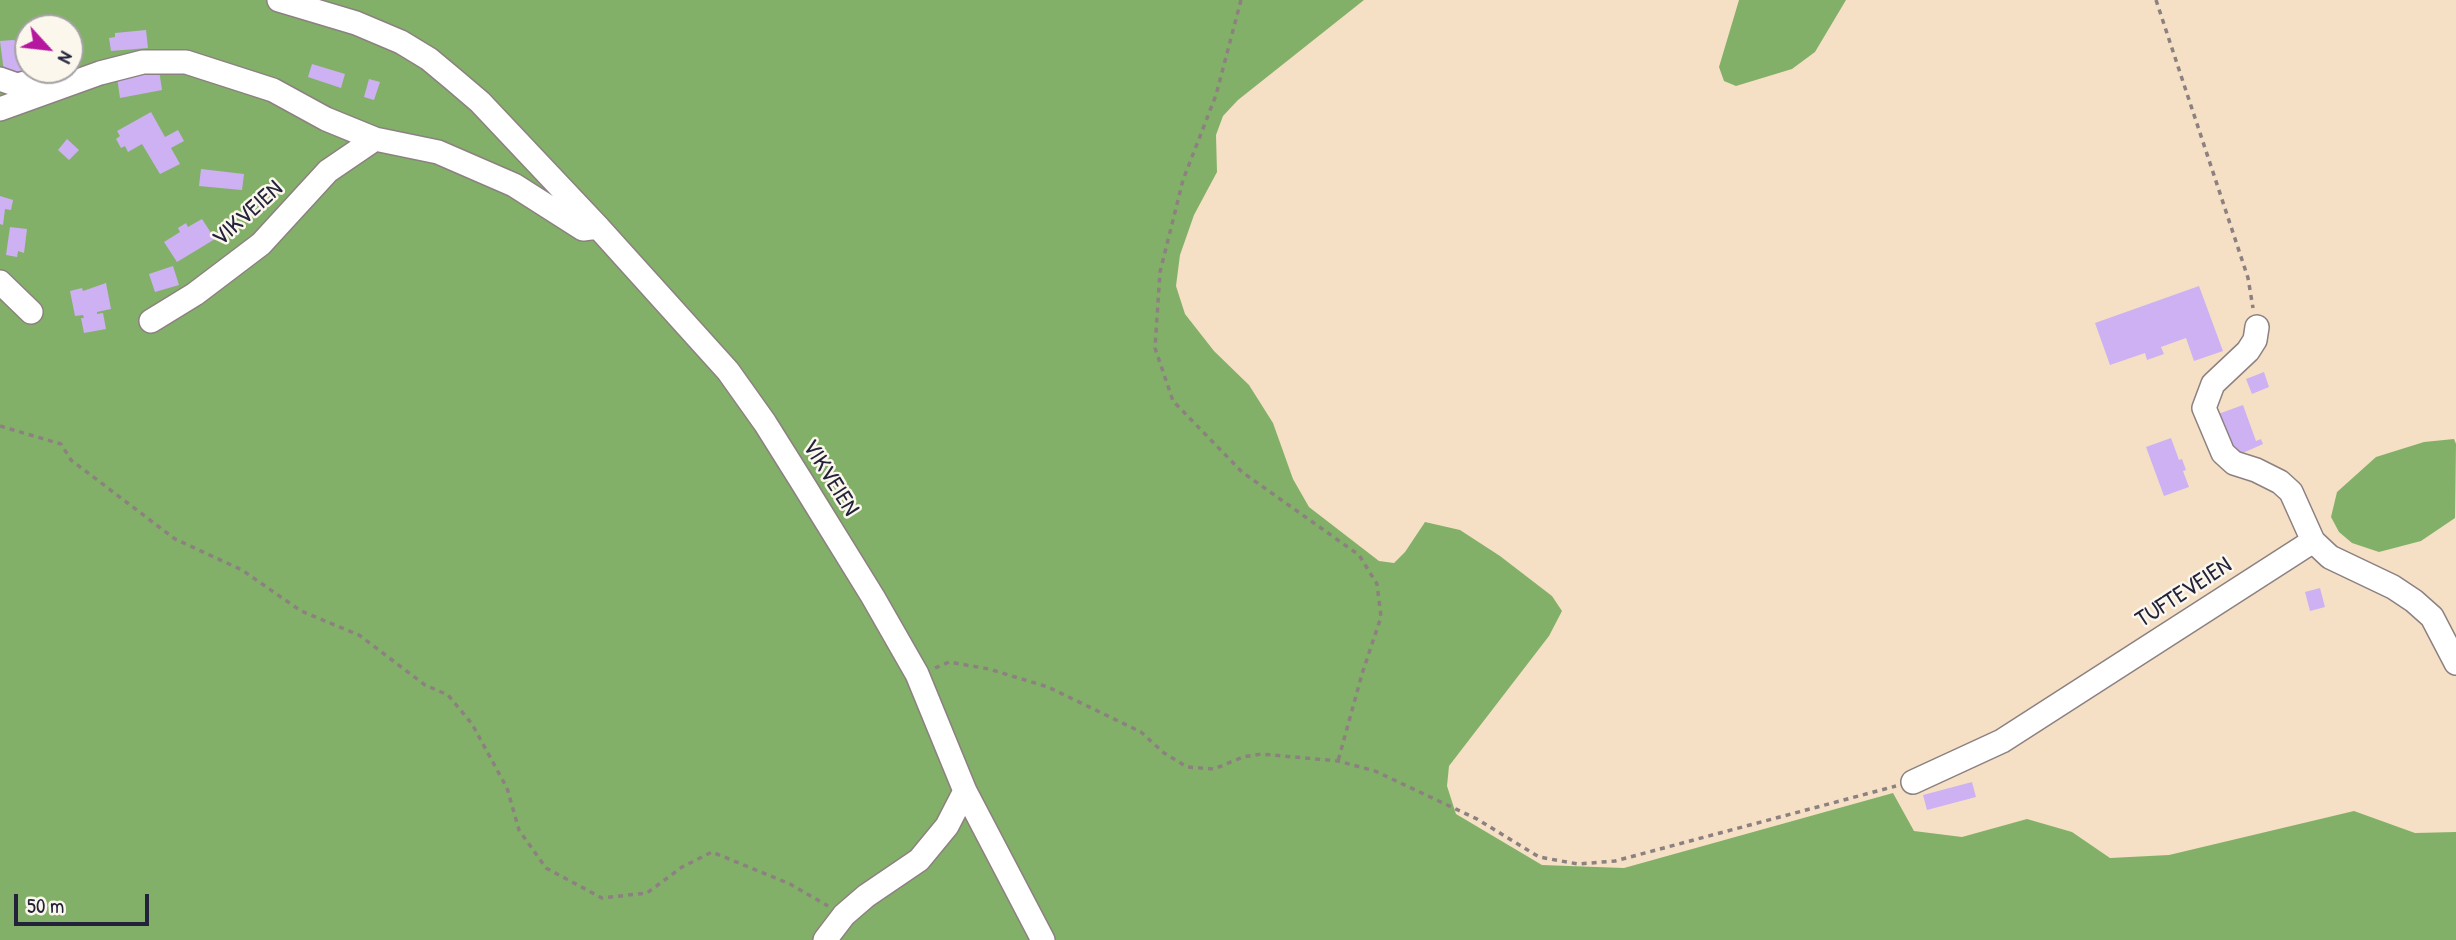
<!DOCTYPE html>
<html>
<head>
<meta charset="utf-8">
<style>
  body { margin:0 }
  #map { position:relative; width:2456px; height:940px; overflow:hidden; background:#f5e0c6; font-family:"Patrick Hand",sans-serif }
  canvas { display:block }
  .north { position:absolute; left:14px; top:14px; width:70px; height:70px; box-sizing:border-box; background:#fbf7ec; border:2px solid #a4a2a5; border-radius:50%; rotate:117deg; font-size:19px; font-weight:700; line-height:28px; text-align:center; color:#22223b }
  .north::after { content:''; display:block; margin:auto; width:24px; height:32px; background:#b5179e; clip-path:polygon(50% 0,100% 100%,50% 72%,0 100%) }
  .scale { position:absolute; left:14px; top:894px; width:135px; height:32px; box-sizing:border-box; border:4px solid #22223b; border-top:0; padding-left:9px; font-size:21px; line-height:24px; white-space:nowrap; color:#22223b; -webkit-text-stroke:5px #fbf7ec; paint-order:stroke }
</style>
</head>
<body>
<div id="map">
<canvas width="2456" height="940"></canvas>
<div class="north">N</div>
<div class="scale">50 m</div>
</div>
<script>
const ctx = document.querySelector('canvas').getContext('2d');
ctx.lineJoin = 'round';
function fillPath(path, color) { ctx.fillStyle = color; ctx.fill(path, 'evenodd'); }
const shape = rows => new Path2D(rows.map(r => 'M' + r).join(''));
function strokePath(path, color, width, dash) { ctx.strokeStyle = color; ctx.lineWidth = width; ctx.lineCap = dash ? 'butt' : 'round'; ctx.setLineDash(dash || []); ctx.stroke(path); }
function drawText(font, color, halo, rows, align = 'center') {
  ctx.font = font + ' "Patrick Hand",sans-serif'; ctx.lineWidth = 5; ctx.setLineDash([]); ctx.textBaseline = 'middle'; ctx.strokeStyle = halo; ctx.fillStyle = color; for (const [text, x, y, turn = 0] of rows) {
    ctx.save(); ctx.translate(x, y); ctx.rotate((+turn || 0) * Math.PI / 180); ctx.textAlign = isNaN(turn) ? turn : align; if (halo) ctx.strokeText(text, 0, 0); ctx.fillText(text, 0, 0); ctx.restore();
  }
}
fillPath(shape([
  [0,0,1364,0,1238,100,1223,116,1216,135,1217,172,1194,215,1180,255,1176,286,1185,314,1214,351,1249,385,1273,423,1293,479,1309,507,1379,561,1394,563,1405,552,1425,522,1460,530,1500,556,1552,596,1562,611,1549,636,1449,766,1447,786,1456,814,1542,865,1624,868,1893,793,1914,831,1962,837,2027,819,2072,832,2110,858,2169,855,2354,811,2415,833,2456,832,2456,940,0,940],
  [28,28,70,28,70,70,28,70],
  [1739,0,1846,0,1815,52,1792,69,1736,86,1724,81,1719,67],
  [2454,439,2456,444,2455,518,2421,541,2379,552,2352,543,2339,532,2331,517,2337,492,2376,457,2424,442]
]), '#83b068');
fillPath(shape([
  [146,30,148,48,111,51,109,38,115,37,115,33],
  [13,40,16,41,18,47,28,46,28,70,33,70,20,74,19,71,4,72,0,41],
  [312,64,345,74,341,88,308,77],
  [159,70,162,90,120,98,117,77],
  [369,79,380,82,374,100,364,97],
  [151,112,165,137,178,130,184,141,171,148,180,164,160,174,142,144,128,152,125,146,121,148,116,139,120,136,117,131],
  [67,139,79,150,69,160,58,150],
  [201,169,244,174,242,190,199,186],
  [0,196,13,200,11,210,5,209,3,225,0,224],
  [202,219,215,239,177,262,164,242,180,232,178,228,186,223,188,227],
  [10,227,27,229,24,253,18,251,17,257,6,255],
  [173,266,179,285,155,292,149,274],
  [106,283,111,309,97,312,97,314,103,313,106,329,84,333,81,318,84,318,83,315,75,316,70,291,82,288,83,291],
  [2199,286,2223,351,2194,361,2186,338,2161,347,2164,354,2147,360,2145,353,2110,365,2095,323],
  [2264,372,2269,387,2252,394,2246,379],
  [2243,405,2256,441,2261,439,2263,444,2234,457,2218,414],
  [2171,438,2179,460,2182,459,2186,470,2183,471,2189,487,2164,496,2146,447],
  [2320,588,2325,607,2310,611,2305,592],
  [1972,782,1976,797,1927,810,1923,795]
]), '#cdb1f3');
const minor = shape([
  [279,0,356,23,401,42,429,59,453,79,480,102,598,227,728,371,765,423,802,482,873,597,917,674,965,791,1043,940],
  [0,79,17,85,55,75],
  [0,109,100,73,143,62,186,62,273,90,326,119,375,139,438,152,514,185,583,229,598,227],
  [0,282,31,312],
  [151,321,195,294,261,244,328,171,375,139],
  [2257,327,2255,340,2248,351,2213,384,2204,408,2223,453,2234,463,2256,470,2280,482,2291,492,2313,541],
  [1913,782,2002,741,2313,541,2330,557,2393,587,2414,601,2432,617,2456,663],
  [825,940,844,915,866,896,919,860,947,826,965,791]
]);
strokePath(minor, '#8c8180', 26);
strokePath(shape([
  [1241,0,1216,95,1183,180,1160,272,1155,348,1173,401,1242,472,1359,555,1377,584,1381,617,1362,674,1338,761],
  [2156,0,2248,278,2253,308],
  [0,426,61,444,71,460,175,539,242,570,301,611,359,635,425,685,448,695,472,724,507,788,519,830,546,868,602,898,647,893,682,867,712,852,790,884,828,906],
  [935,668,949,662,989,669,1048,687,1141,732,1164,753,1187,767,1214,769,1243,757,1261,754,1338,761,1375,771,1477,819,1539,857,1578,864,1615,861,1896,786]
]), '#8c8180', 3.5, [5, 5]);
strokePath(minor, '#fff', 23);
drawText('24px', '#22223b', '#fbf7ec', [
  ["VIKVEIEN",248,214,-42],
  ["VIKVEIEN",830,478,58],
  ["TUFTEVEIEN",2184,593,-33]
]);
</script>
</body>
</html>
